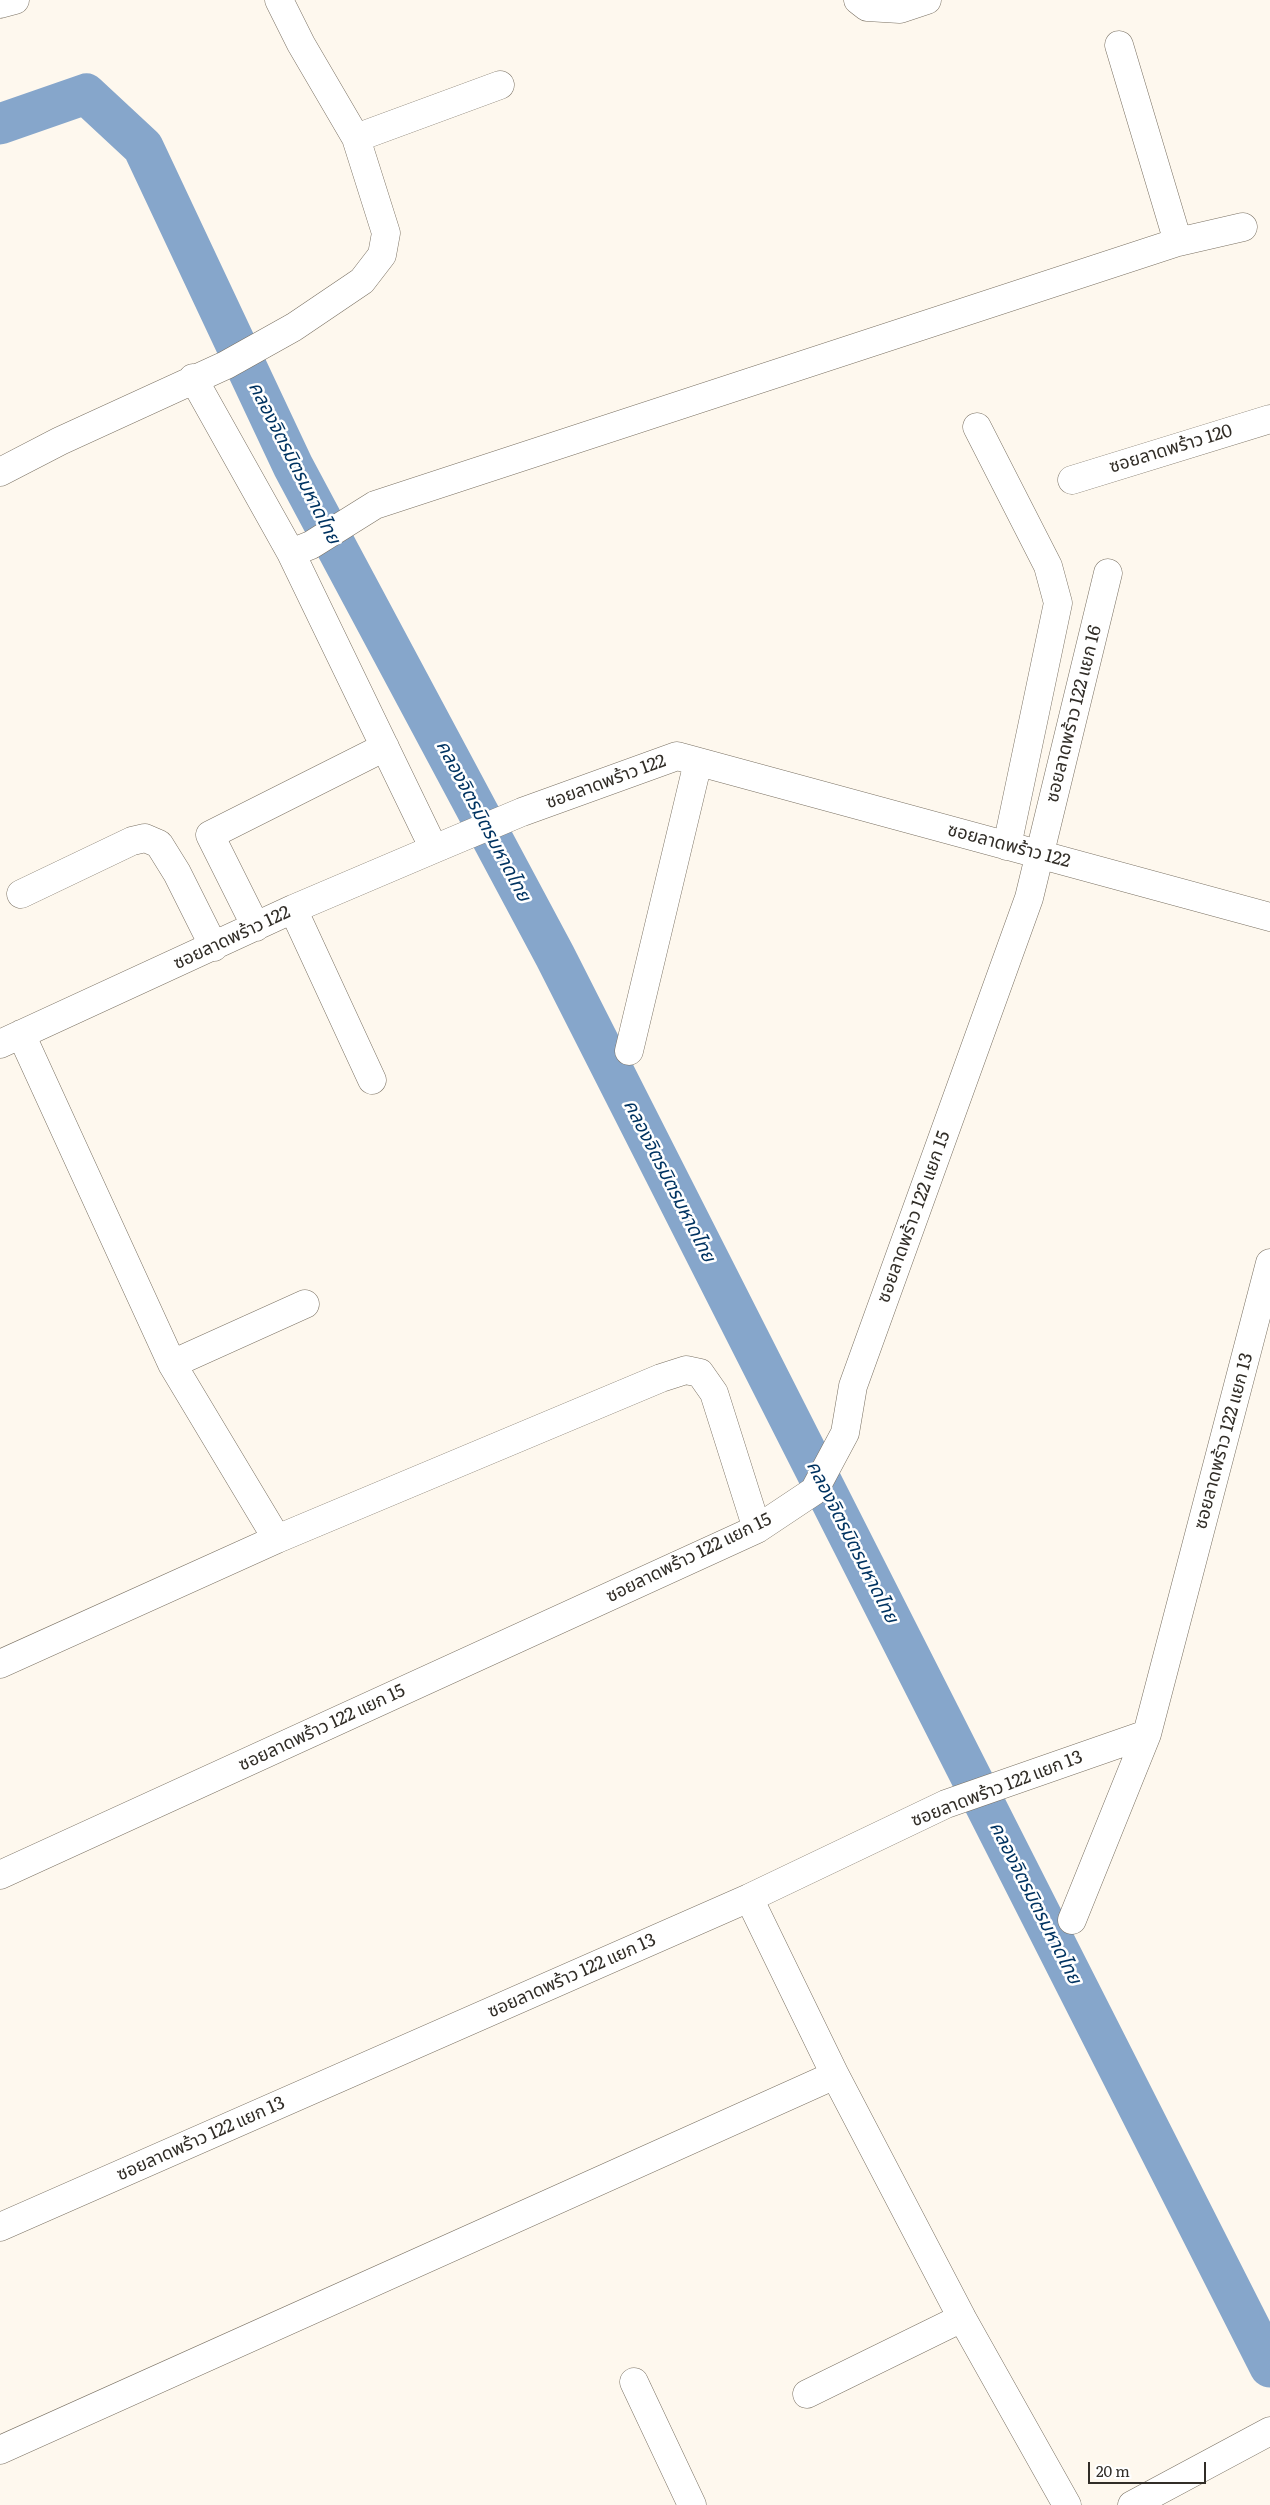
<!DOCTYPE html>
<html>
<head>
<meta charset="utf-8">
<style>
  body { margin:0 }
  #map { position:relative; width:1270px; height:2505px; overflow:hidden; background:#fef8ee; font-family:Literata,serif }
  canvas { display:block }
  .scale { position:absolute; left:1088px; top:2462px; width:118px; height:22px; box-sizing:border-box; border:2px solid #312d27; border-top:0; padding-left:6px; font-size:15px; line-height:18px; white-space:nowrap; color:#312d27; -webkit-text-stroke:4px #fff; paint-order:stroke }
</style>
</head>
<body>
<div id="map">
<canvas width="1270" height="2505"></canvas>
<div class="scale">20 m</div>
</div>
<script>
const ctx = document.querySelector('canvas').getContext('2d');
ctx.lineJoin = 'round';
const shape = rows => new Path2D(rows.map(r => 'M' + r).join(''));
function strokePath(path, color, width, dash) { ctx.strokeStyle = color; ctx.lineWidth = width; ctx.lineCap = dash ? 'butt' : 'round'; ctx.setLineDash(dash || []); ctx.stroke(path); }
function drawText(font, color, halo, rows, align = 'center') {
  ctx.font = font + ' Literata,"Noto Sans Thai",serif'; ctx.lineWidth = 5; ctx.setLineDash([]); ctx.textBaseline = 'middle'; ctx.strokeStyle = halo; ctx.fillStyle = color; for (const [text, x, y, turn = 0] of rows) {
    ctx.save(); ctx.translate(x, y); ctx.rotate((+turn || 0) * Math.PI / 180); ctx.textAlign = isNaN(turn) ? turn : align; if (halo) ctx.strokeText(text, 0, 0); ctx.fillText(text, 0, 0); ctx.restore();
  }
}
strokePath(shape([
  [0,124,86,94,143,147,293,466,555,956,1270,2367]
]), '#86a6cb', 41);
const minor = shape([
  [858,0,867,7,900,9,927,0],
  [0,4,15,0],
  [1119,45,1178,242],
  [356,138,500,85],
  [193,378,291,553,434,849],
  [977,427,1048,566,1058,603,1007,846],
  [0,472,60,441,226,365,294,327,362,281,382,255,386,233,356,138,301,44,279,0],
  [1072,480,1270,419],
  [291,553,311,545,375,505,1178,242,1243,227],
  [21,894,132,841,145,838,159,844,177,873,214,947],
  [293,909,372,1080],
  [256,927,210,835,385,747],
  [21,1034,172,1364,277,1539],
  [0,1044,293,909,434,849,522,812,677,756,1270,917],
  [629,1051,698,762],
  [172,1364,305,1304],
  [0,1664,277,1539,661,1378,686,1370,700,1373,714,1393,757,1529],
  [0,1875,757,1529,814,1491,845,1433,853,1386,1029,898,1108,573],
  [749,1898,835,2075,962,2318,1067,2505],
  [1072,1920,1147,1734,1270,1263],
  [0,2227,749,1898,946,1804,1147,1734],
  [634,2382,692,2505],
  [807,2394,962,2318],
  [0,2450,835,2075],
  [1132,2505,1270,2431]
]);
strokePath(minor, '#7a7163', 29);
strokePath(minor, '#fff', 28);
drawText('18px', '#312d27', '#fff', [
  ["ซอยลาดพร้าว 120",1171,449,-17],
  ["ซอยลาดพร้าว 122 แยก 16",1074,714,-76],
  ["ซอยลาดพร้าว 122",606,782,-20],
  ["ซอยลาดพร้าว 122",1009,846,15],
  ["ซอยลาดพร้าว 122",232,938,-25],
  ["ซอยลาดพร้าว 122 แยก 15",914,1217,-70],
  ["ซอยลาดพร้าว 122 แยก 13",1224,1441,-75],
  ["ซอยลาดพร้าว 122 แยก 15",689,1558,-26],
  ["ซอยลาดพร้าว 122 แยก 15",322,1728,-25],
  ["ซอยลาดพร้าว 122 แยก 13",997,1789,-21],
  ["ซอยลาดพร้าว 122 แยก 13",572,1976,-24],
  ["ซอยลาดพร้าว 122 แยก 13",201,2139,-24]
]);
drawText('italic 19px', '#003361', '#fff', [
  ["คลองจิตรมิตรมหาดไทย",294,463,63],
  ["คลองจิตรมิตรมหาดไทย",483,821,62],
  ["คลองจิตรมิตรมหาดไทย",669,1181,63],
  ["คลองจิตรมิตรมหาดไทย",852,1542,63],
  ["คลองจิตรมิตรมหาดไทย",1035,1903,63]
]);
</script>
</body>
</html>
